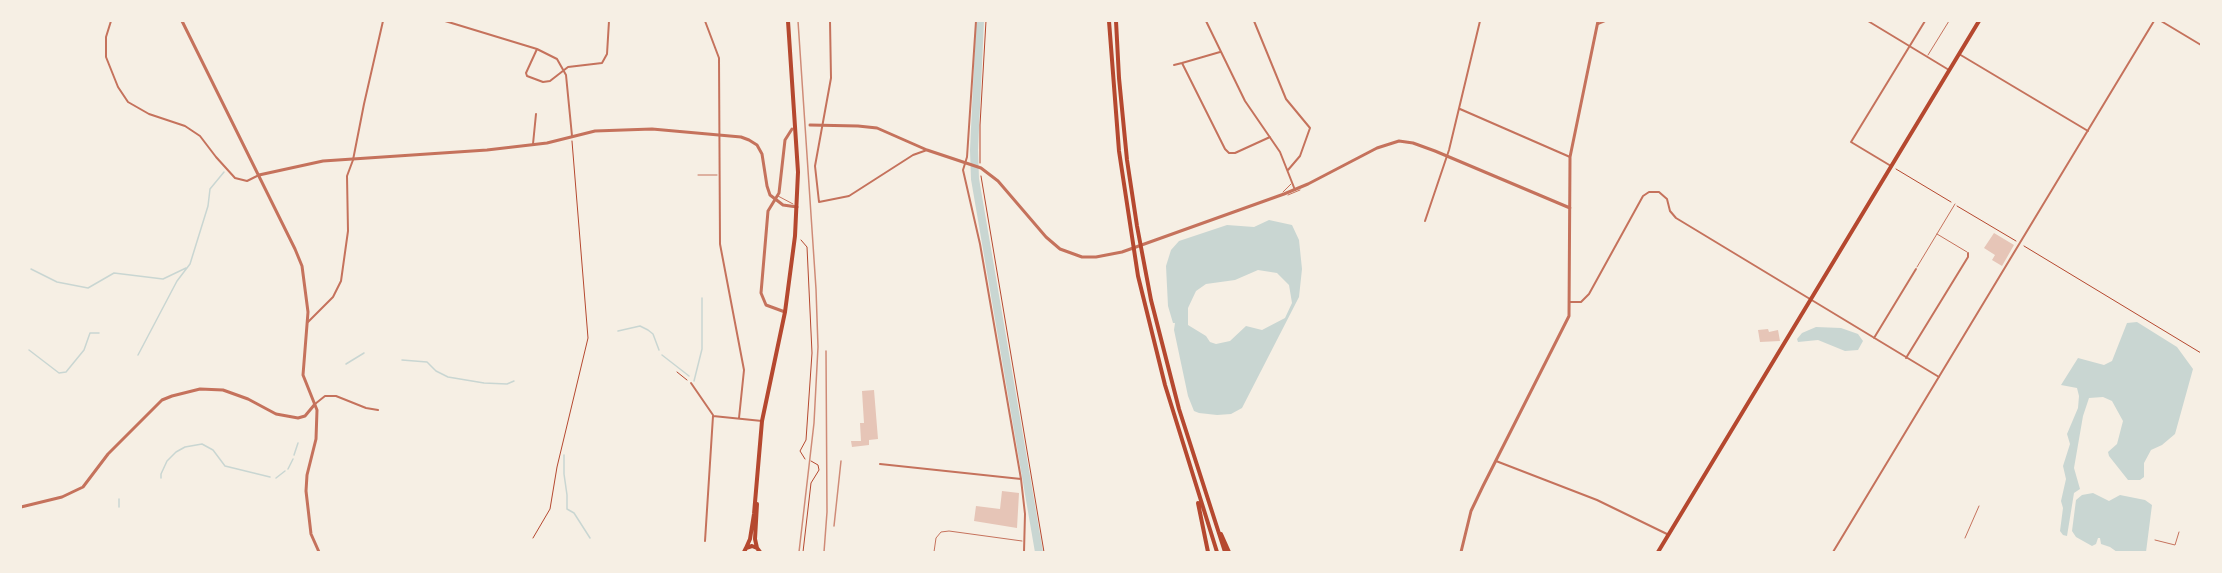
<!DOCTYPE html>
<html>
<head>
<meta charset="utf-8">
<style>
  body { margin:0 }
  #map { position:relative; width:2222px; height:573px; overflow:hidden; background:#f6efe4; font-family:"Archivo Narrow",sans-serif }
  canvas { display:block }
  .frame { position:absolute; inset:0; border:22px solid #f6efe4; pointer-events:none }
</style>
</head>
<body>
<div id="map">
<canvas width="2222" height="573"></canvas>
<div class="frame"></div>
</div>
<script>
const ctx = document.querySelector('canvas').getContext('2d');
ctx.lineJoin = 'round';
function fillPath(path, color) { ctx.fillStyle = color; ctx.fill(path, 'evenodd'); }
const shape = rows => new Path2D(rows.map(r => 'M' + r).join(''));
function strokePath(path, color, width, dash) { ctx.strokeStyle = color; ctx.lineWidth = width; ctx.lineCap = dash ? 'butt' : 'round'; ctx.setLineDash(dash || []); ctx.stroke(path); }
fillPath(shape([
  [1269,220,1292,225,1299,240,1302,269,1299,297,1242,408,1231,414,1217,415,1199,413,1194,411,1188,396,1174,330,1175,323,1173,323,1168,306,1166,266,1171,250,1179,241,1227,225,1254,227],
  [1258,270,1277,273,1289,285,1292,303,1285,318,1262,330,1246,326,1230,341,1216,344,1210,342,1206,336,1188,325,1188,308,1196,291,1206,284,1235,280],
  [2137,322,2177,347,2193,369,2175,434,2162,445,2151,450,2144,463,2144,477,2140,480,2128,480,2109,456,2108,452,2117,444,2123,421,2112,401,2103,397,2089,398,2083,416,2074,468,2080,489,2074,493,2067,536,2063,535,2060,531,2063,508,2061,501,2066,479,2063,466,2070,444,2067,434,2078,408,2079,396,2077,388,2061,385,2078,358,2104,365,2112,361,2127,323],
  [1816,327,1841,328,1858,334,1863,341,1858,350,1845,351,1818,340,1798,342,1797,339,1802,333],
  [2093,493,2109,501,2120,495,2145,500,2152,505,2146,552,2117,552,2110,547,2101,544,2100,538,2098,538,2096,544,2092,546,2076,537,2072,531,2076,500,2082,495]
]), '#c9d6d2');
strokePath(shape([
  [31,269,57,282,88,288,114,273,163,279,186,268],
  [618,331,640,326,648,330,653,334,659,350],
  [29,350,59,373,66,372,84,350,90,333,99,333],
  [138,355,177,281,190,264,208,206,210,189,224,172],
  [662,355,689,376],
  [402,360,427,362,436,371,448,377,484,383,507,384,514,381],
  [346,364,364,353],
  [694,381,702,349,702,298],
  [294,455,298,443],
  [564,455,564,474,567,495,567,509,574,513,590,538],
  [288,469,293,459],
  [161,478,161,474,167,461,176,452,185,447,202,444,213,450,225,466,270,477],
  [276,478,285,471],
  [119,507,119,499]
]), '#c9d6d2', 1.5);
strokePath(shape([
  [980,21,974,150,975,179,1039,552]
]), '#c9d6d2', 8);
fillPath(shape([
  [1994,233,2014,245,2002,266,1992,260,1995,255,1984,248],
  [1768,329,1769,332,1778,330,1780,341,1760,342,1758,330],
  [874,390,878,439,869,440,869,445,852,447,851,441,861,441,860,423,864,423,862,391],
  [1002,491,1019,493,1017,528,974,521,976,506,1000,509]
]), '#e6c5b7');
strokePath(shape([
  [980,163,980,125,986,21],
  [1896,169,1951,202],
  [981,176,1044,552],
  [1957,206,2016,241],
  [801,240,807,247,812,353,806,440,800,451,805,459],
  [2024,246,2201,353],
  [677,372,687,380],
  [533,538,550,509,557,467,588,338,572,141],
  [803,552,811,483,819,470,818,465,811,461]
]), '#b5482f', 1);
strokePath(shape([
  [1928,55,1949,21],
  [698,175,717,175],
  [1283,192,1291,184],
  [1288,195,1300,190],
  [778,196,793,204],
  [1937,234,1967,252],
  [1917,267,1955,204],
  [1965,538,1979,506],
  [2155,540,2175,545,2179,532],
  [934,552,936,538,941,532,949,531,1022,541]
]), '#c5725c', 1);
strokePath(shape([
  [111,21,106,37,106,57,118,87,128,102,149,114,185,126,200,136,216,157,235,178,247,181,259,175],
  [445,21,537,49,557,59,566,75,572,136],
  [705,21,719,58,720,244,744,370,739,418],
  [830,21,831,78,815,166,819,202,849,196,913,155,927,150],
  [976,21,967,157,963,170,980,244,1021,479,1025,514,1024,552],
  [1206,21,1245,101,1280,152,1295,190],
  [1254,21,1286,99,1310,128,1300,156,1288,170],
  [1868,21,1949,70],
  [2161,21,2201,45],
  [1598,24,1605,21],
  [537,49,526,73,527,76,543,82,550,81,568,67,602,63,607,54,609,21],
  [1220,52,1182,63,1225,149,1229,153,1235,153,1270,137],
  [1959,54,2088,131],
  [1174,65,1182,63],
  [1460,109,1570,157],
  [533,144,536,114],
  [1891,166,1851,142,1925,21],
  [1425,221,1449,150,1480,21],
  [1570,302,1581,302,1589,294,1643,196,1649,192,1659,192,1667,199,1670,211,1676,218,1939,377],
  [308,322,333,297,341,281,348,231,347,176,353,160,364,104,383,21],
  [1874,338,1916,269],
  [1906,358,1968,257,1968,253],
  [691,383,713,415],
  [315,404,325,396,336,396,366,408,378,410],
  [1496,461,1597,500,1669,535],
  [880,464,1021,479],
  [705,541,713,416,762,421],
  [1833,552,2154,21]
]), '#c5725c', 2);
strokePath(shape([
  [182,21,295,249,302,266,308,312,303,375,317,410,316,439,307,475,306,491,311,534,319,552],
  [810,125,858,126,877,128,927,150,981,168,998,181,1046,237,1060,249,1082,257,1096,257,1122,252,1284,194,1308,184,1377,148,1399,141,1413,143,1435,151,1570,208],
  [259,175,323,161,487,150,547,143,595,131,652,129,741,137,749,140,757,145,762,154,767,186,770,195,783,205,797,207],
  [785,312,766,305,761,293,768,211,779,193,785,140,792,129],
  [21,507,62,497,83,487,108,454,162,400,172,396,200,389,223,390,248,399,276,414,298,418,305,416,315,404],
  [1461,552,1471,511,1483,486,1569,316,1570,157,1598,21]
]), '#c5725c', 3);
strokePath(shape([
  [746,548,750,539,754,514,762,421,785,312,795,236,798,172,788,21],
  [757,548,755,539,757,504],
  [744,552,746,548,752,546,757,548,760,552],
  [1658,552,1979,21]
]), '#b5482f', 4);
strokePath(shape([
  [1109,21,1119,151,1138,276,1165,385,1217,552],
  [1116,21,1119,78,1127,160,1137,226,1151,300,1179,409,1225,552],
  [1198,503,1208,552],
  [1221,534,1229,552]
]), '#b5482f', 4);
strokePath(shape([
  [798,21,816,289,818,347,814,423,799,552],
  [834,526,841,461],
  [824,552,827,512,826,351]
]), '#cf8b77', 1.5);
</script>
</body>
</html>
